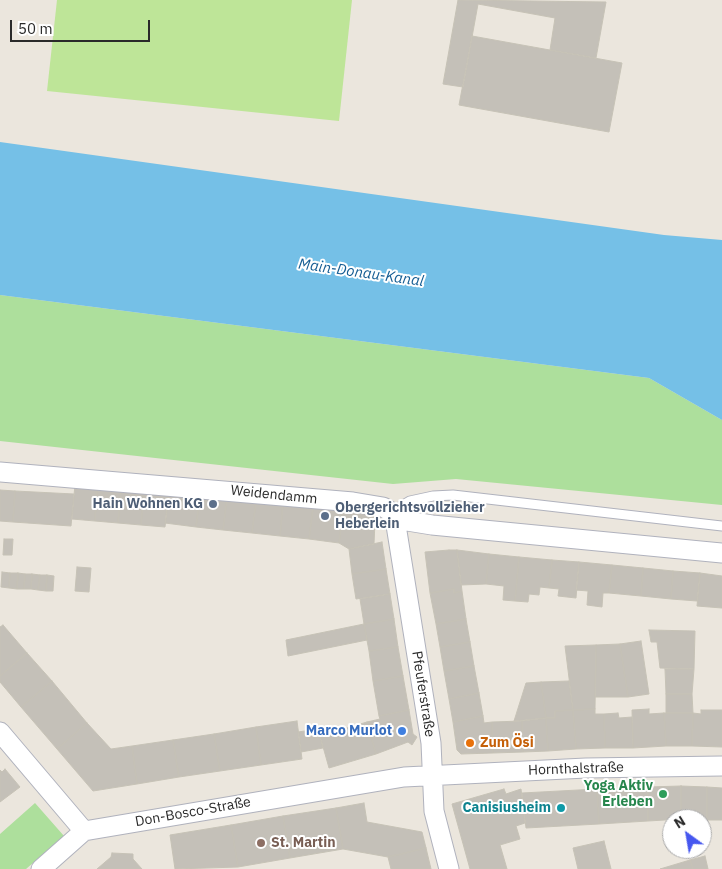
<!DOCTYPE html>
<html>
<head>
<meta charset="utf-8">
<style>
  body { margin:0 }
  #map { position:relative; width:722px; height:869px; overflow:hidden; background:#ebe6dd; font-family:"IBM Plex Sans",sans-serif }
  canvas { display:block }
  .north { position:absolute; left:662px; top:809px; width:50px; height:50px; box-sizing:border-box; background:#fff; border:1px solid #aaa; border-radius:50%; rotate:328deg; font-size:14px; font-weight:700; line-height:20px; text-align:center; color:#2a2a2a }
  .north::after { content:''; display:block; margin:auto; width:18px; height:22px; background:#4657ef; clip-path:polygon(50% 0,100% 100%,50% 72%,0 100%) }
  .scale { position:absolute; left:10px; top:20px; width:140px; height:22px; box-sizing:border-box; border:2px solid #2a2a2a; border-top:0; padding-left:6px; font-size:15px; line-height:18px; white-space:nowrap; color:#2a2a2a; -webkit-text-stroke:4px #fff; paint-order:stroke }
</style>
</head>
<body>
<div id="map">
<canvas width="722" height="869"></canvas>
<div class="north">N</div>
<div class="scale">50 m</div>
</div>
<script>
const ctx = document.querySelector('canvas').getContext('2d');
ctx.lineJoin = 'round';
function fillPath(path, color) { ctx.fillStyle = color; ctx.fill(path, 'evenodd'); }
const shape = rows => new Path2D(rows.map(r => 'M' + r).join(''));
function strokePath(path, color, width, dash) { ctx.strokeStyle = color; ctx.lineWidth = width; ctx.lineCap = dash ? 'butt' : 'round'; ctx.setLineDash(dash || []); ctx.stroke(path); }
function drawText(font, color, halo, rows, align = 'center') {
  ctx.font = font + ' "IBM Plex Sans",sans-serif'; ctx.lineWidth = 4; ctx.setLineDash([]); ctx.textBaseline = 'middle'; ctx.strokeStyle = halo; ctx.fillStyle = color; for (const [text, x, y, turn = 0] of rows) {
    ctx.save(); ctx.translate(x, y); ctx.rotate((+turn || 0) * Math.PI / 180); ctx.textAlign = isNaN(turn) ? turn : align; if (halo) ctx.strokeText(text, 0, 0); ctx.fillText(text, 0, 0); ctx.restore();
  }
}
fillPath(shape([
  [0,295,649,378,722,420,722,505,456,479,393,484,0,441],
  [35,803,64,836,26,869,0,869,0,834]
]), '#addf9c');
fillPath(shape([
  [57,0,352,0,339,121,47,91]
]), '#bee598');
fillPath(shape([
  [0,142,664,235,722,240,722,420,649,378,0,295]
]), '#75c0e7');
const building = shape([
  [458,0,606,2,596,58,550,50,555,18,478,4,463,87,443,84,458,0],
  [472,36,622,63,609,132,459,105,472,36],
  [75,484,97,486,95,521,72,519,75,484],
  [97,486,121,488,118,523,95,521,97,486],
  [121,488,144,490,141,525,118,523,121,488],
  [0,490,15,491,13,522,0,521,0,490],
  [144,490,169,492,165,527,141,525,144,490],
  [15,491,74,494,71,526,13,522,15,491],
  [169,492,200,495,196,527,165,523,169,492],
  [200,495,227,498,223,530,196,527,200,495],
  [227,498,256,501,252,533,223,530,227,498],
  [256,501,283,504,280,536,252,533,256,501],
  [283,504,313,508,309,539,280,536,283,504],
  [313,508,343,511,339,543,309,539,313,508],
  [343,511,368,514,372,511,378,518,375,521,374,544,349,549,339,543,343,511],
  [4,539,13,539,12,555,3,555,4,539],
  [382,542,386,569,352,574,349,549,382,542],
  [449,550,457,550,462,591,454,593,454,589,430,593,425,552,449,550],
  [457,550,489,554,486,584,461,585,457,550],
  [489,554,519,557,515,601,503,600,504,586,486,584,489,554],
  [519,557,552,560,549,588,540,587,539,595,529,594,528,602,515,601,519,557],
  [552,560,579,562,576,598,558,596,559,589,549,588,552,560],
  [579,562,612,565,609,593,603,593,602,607,587,605,588,591,576,590,579,562],
  [612,565,643,568,641,596,609,593,612,565],
  [77,567,91,568,89,592,75,591,77,567],
  [643,568,673,571,671,599,641,596,643,568],
  [386,569,390,594,356,599,352,574,386,569],
  [673,571,700,573,697,601,671,599,673,571],
  [2,572,10,573,9,588,1,587,2,572],
  [10,573,18,573,17,589,9,588,10,573],
  [18,573,25,574,24,589,17,589,18,573],
  [700,573,722,576,722,608,697,606,700,573],
  [25,574,32,574,31,589,24,589,25,574],
  [32,574,40,575,38,590,31,589,32,574],
  [40,575,47,575,46,591,38,590,40,575],
  [47,575,54,576,53,591,46,591,47,575],
  [454,589,454,593,462,591,466,619,436,624,430,593,454,589],
  [390,594,394,619,364,624,360,599,390,594],
  [394,619,398,647,369,651,364,624,394,619],
  [466,619,470,642,440,647,436,624,466,619],
  [364,624,367,640,288,656,286,640,364,624],
  [3,625,27,653,0,676,0,627,3,625],
  [649,630,695,631,694,669,660,668,657,642,651,642,649,630],
  [641,641,649,694,628,697,620,644,641,641],
  [470,642,474,666,444,671,440,647,470,642],
  [620,644,628,697,595,697,596,645,620,644],
  [596,645,595,709,573,710,565,646,596,645],
  [398,647,403,676,373,681,369,651,398,647],
  [27,653,52,681,21,707,0,682,0,676,27,653],
  [474,666,479,693,449,699,444,671,474,666],
  [665,669,694,669,692,694,666,694,665,669],
  [403,676,409,710,379,716,373,681,403,676],
  [52,681,87,723,57,749,21,707,52,681],
  [569,681,573,710,555,711,555,718,546,718,541,682,569,681],
  [541,682,546,718,514,721,526,683,541,682],
  [479,693,483,716,453,722,449,699,479,693],
  [666,694,692,694,693,713,666,713,666,694],
  [595,709,595,714,604,714,605,748,576,749,573,710,595,709],
  [649,709,649,714,664,713,666,746,633,748,632,710,649,709],
  [409,710,413,734,417,737,412,745,408,742,376,754,367,722,380,719,379,716,409,710],
  [573,710,576,749,548,751,546,718,555,718,555,711,573,710],
  [701,710,722,710,722,747,692,746,693,713,701,714,701,710],
  [618,713,619,718,632,717,633,748,605,748,604,714,618,713],
  [664,713,693,713,692,746,666,746,664,713],
  [483,716,484,723,492,722,493,753,461,754,457,750,453,722,483,716],
  [546,718,548,751,523,752,522,721,546,718],
  [297,721,302,759,261,765,256,727,297,721],
  [522,721,523,752,493,753,492,722,522,721],
  [367,722,376,754,329,768,320,736,367,722],
  [87,723,111,749,132,746,137,784,93,791,57,749,87,723],
  [256,727,261,765,220,771,214,734,256,727],
  [325,728,326,734,320,736,323,748,301,752,298,732,325,728],
  [214,734,220,771,179,777,173,740,214,734],
  [173,740,179,777,137,784,132,746,173,740],
  [5,769,20,787,0,802,0,770,2,772,5,769],
  [681,786,681,819,648,821,648,787,681,786],
  [681,786,707,787,707,820,681,819,681,786],
  [648,787,648,821,599,824,597,789,648,787],
  [707,787,722,788,722,820,707,820,707,787],
  [504,789,506,794,521,789,525,823,516,826,520,839,500,845,507,869,470,869,452,804,504,789],
  [597,789,599,824,526,828,522,793,597,789],
  [364,803,367,822,422,832,426,848,388,857,343,849,336,808,364,803],
  [336,808,343,849,290,858,283,816,336,808],
  [283,816,290,858,238,867,231,825,283,816],
  [231,825,238,867,175,869,170,835,231,825],
  [604,841,611,869,578,869,573,848,604,841],
  [426,848,431,869,391,869,388,857,426,848],
  [112,853,133,854,133,859,142,869,97,869,111,857,112,853],
  [705,856,708,869,693,869,690,860,705,856],
  [690,860,693,869,660,869,690,860]
]);
fillPath(building, '#c4c0b8');
strokePath(building, '#c6c2b6', 1);
const service = shape([
  [391,512,410,501,433,496,453,495,722,526]
]);
const minor = shape([
  [0,472,353,502,383,507,391,512,395,519,431,743,434,811,449,869],
  [395,519,432,525,722,553],
  [0,732,84,831],
  [84,831,404,777,586,768,722,766],
  [41,869,84,831]
]);
strokePath(service, '#b0b2bd', 11);
strokePath(minor, '#b0b2bd', 21);
strokePath(service, '#fff', 9);
strokePath(minor, '#fff', 19);
for (const [x, y, r, color] of [
  [213,504,5,"#5c6f8a"],
  [325,516,5,"#5c6f8a"],
  [402,731,5,"#3f7fe0"],
  [470,743,5,"#e8710a"],
  [663,794,5,"#2e9e5b"],
  [561,808,5,"#0f9aa8"],
  [261,843,5,"#8d6e63"]
]) { const dot = new Path2D(); dot.arc(x, y, r, 0, 2 * Math.PI); ctx.fillStyle = color; ctx.fill(dot); strokePath(dot, '#fff', 2); }
drawText('14px', '#2a2a2a', '#fff', [
  ["Weidendamm",274,495,6],
  ["Pfeuferstraße",423,694,81],
  ["Hornthalstraße",576,769,-2],
  ["Don-Bosco-Straße",193,812,-10]
]);
drawText('bold 14px', '#4e5e75', '#fff', [
  ["Hain Wohnen KG",203,504],
  ["Obergerichtsvollzieher",335,508,"left"],
  ["Heberlein",335,524,"left"]
], 'right');
drawText('bold 14px', '#366cbe', '#fff', [
  ["Marco Murlot",392,731]
], 'right');
drawText('bold 14px', '#c56008', '#fff', [
  ["Zum Ösi",480,743]
], 'left');
drawText('bold 14px', '#27864d', '#fff', [
  ["Yoga Aktiv",653,786],
  ["Erleben",653,802]
], 'right');
drawText('bold 14px', '#0d838f', '#fff', [
  ["Canisiusheim",551,808]
], 'right');
drawText('bold 14px', '#785e54', '#fff', [
  ["St. Martin",271,843]
], 'left');
drawText('italic 15px', '#155d93', '#fff', [
  ["Main-Donau-Kanal",361,273,8]
]);
</script>
</body>
</html>
